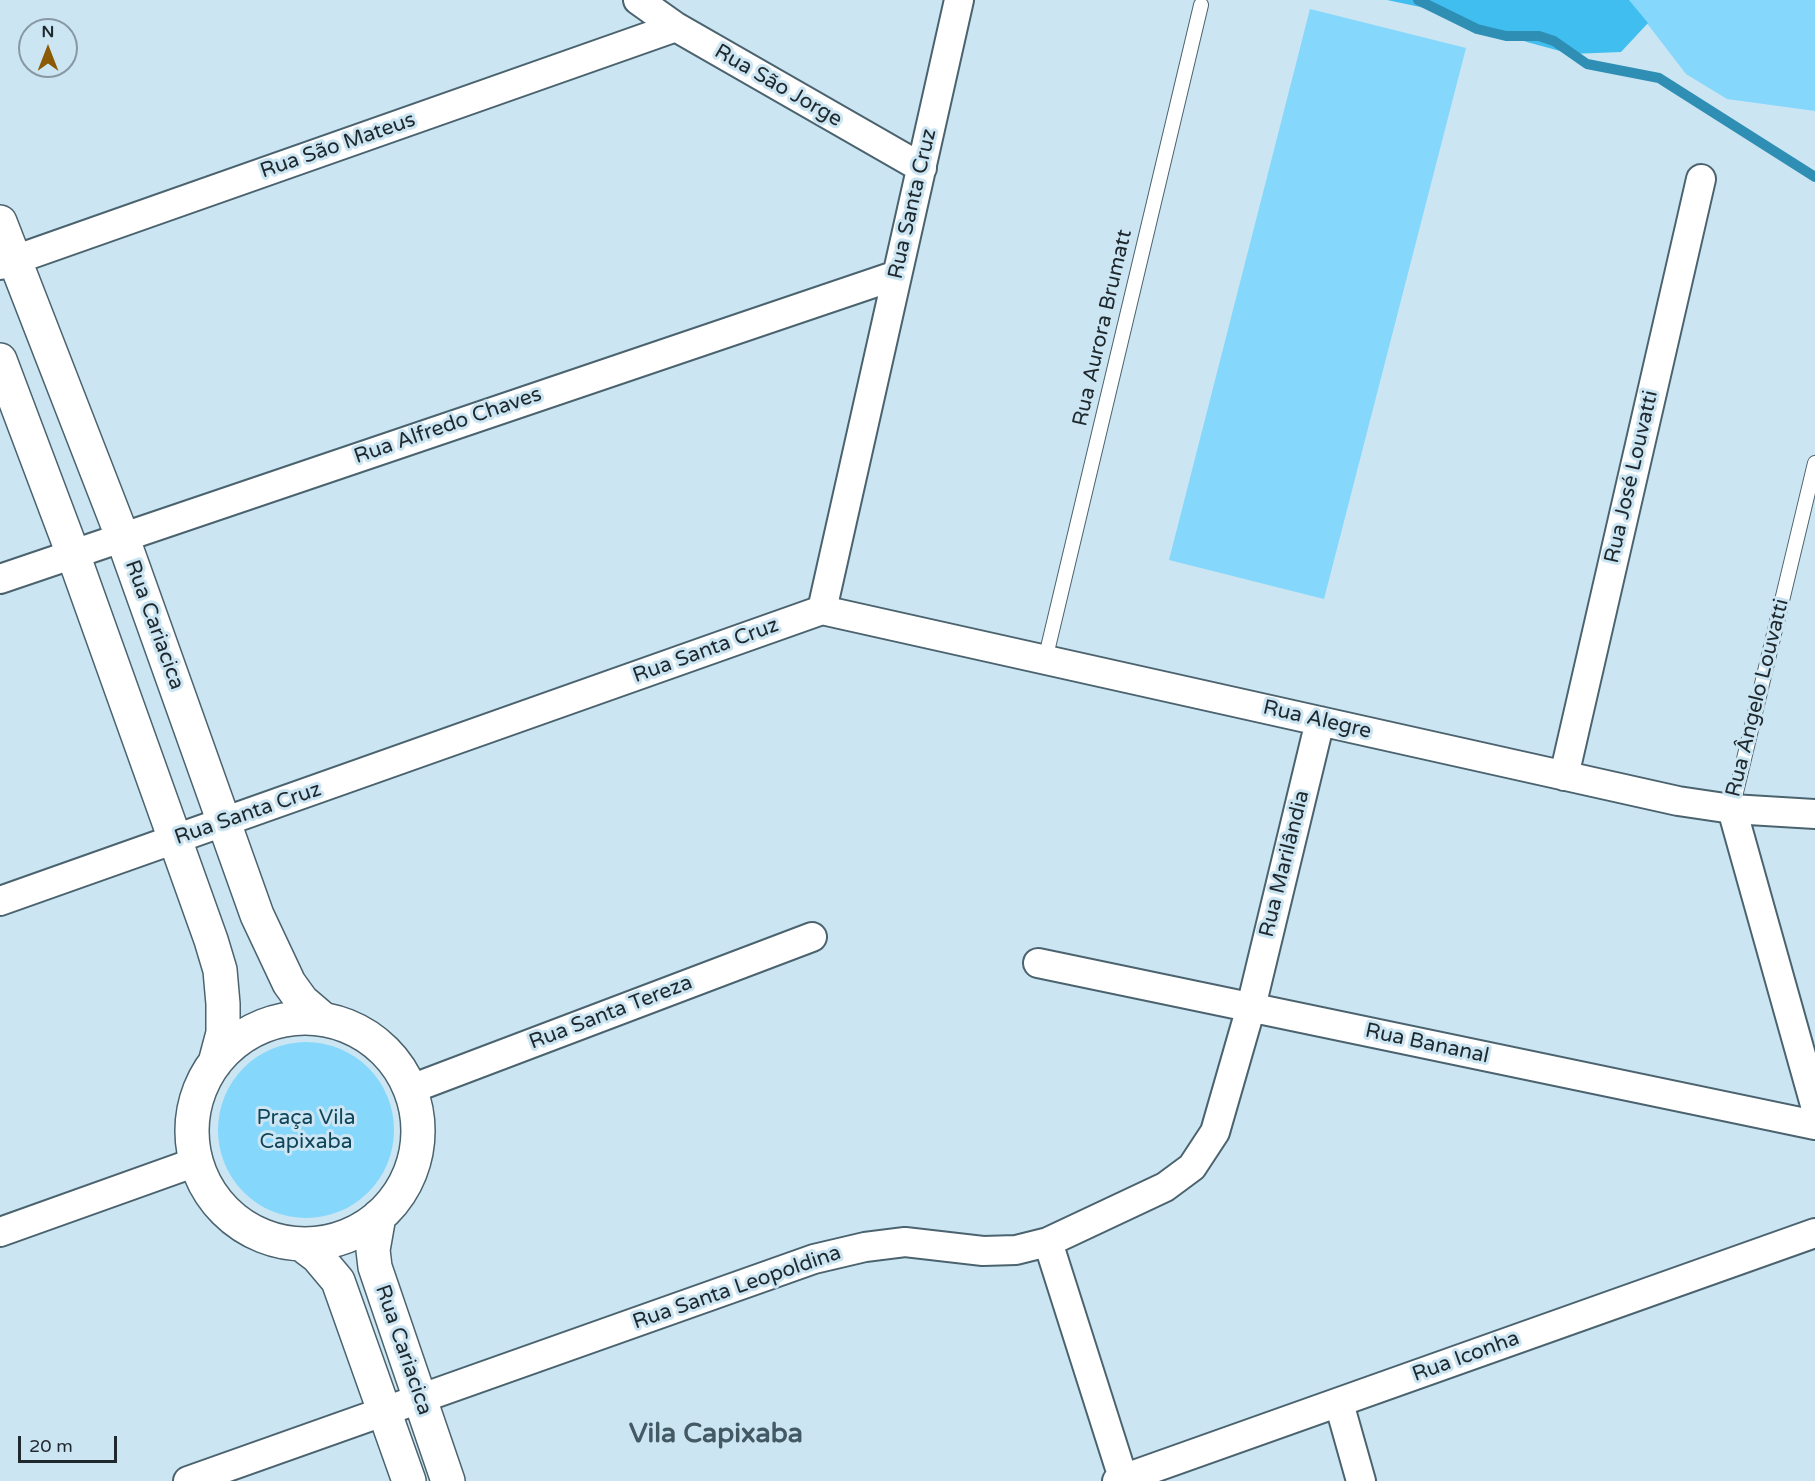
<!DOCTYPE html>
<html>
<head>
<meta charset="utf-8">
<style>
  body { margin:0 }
  #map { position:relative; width:1815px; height:1481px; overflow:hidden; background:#cbe5f2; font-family:"Varela Round",sans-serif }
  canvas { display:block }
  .north { position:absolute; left:18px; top:18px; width:60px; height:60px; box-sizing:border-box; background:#cbe5f2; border:2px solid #8699a3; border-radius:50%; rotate:0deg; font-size:16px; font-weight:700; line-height:24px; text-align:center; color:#1e282d }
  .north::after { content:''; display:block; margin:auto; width:21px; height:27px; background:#8c5a06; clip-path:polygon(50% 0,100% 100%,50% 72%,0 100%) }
  .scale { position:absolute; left:18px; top:1436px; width:99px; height:27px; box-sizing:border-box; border:3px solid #1e282d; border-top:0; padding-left:8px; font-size:18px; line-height:21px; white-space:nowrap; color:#1e282d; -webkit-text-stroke:4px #cbe5f2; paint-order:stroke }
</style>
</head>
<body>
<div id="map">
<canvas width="1815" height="1481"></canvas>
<div class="north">N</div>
<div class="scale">20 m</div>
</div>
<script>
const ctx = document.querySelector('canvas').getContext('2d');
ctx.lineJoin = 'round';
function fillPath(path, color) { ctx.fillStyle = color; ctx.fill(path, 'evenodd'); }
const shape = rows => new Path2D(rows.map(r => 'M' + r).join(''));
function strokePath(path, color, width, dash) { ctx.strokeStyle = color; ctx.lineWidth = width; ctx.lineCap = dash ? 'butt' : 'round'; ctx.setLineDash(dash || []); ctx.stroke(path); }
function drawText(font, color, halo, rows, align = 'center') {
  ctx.font = font + ' "Varela Round",sans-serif'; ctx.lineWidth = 6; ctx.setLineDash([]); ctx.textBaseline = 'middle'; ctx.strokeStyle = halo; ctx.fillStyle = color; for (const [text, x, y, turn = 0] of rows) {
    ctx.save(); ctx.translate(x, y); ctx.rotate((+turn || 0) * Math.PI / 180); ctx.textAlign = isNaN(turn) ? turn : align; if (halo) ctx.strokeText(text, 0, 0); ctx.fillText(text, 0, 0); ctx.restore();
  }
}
fillPath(shape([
  [1629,0,1815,0,1815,111,1727,99,1686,74],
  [1310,9,1466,48,1324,599,1169,560],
  '218 1130a88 88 0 1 1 176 0a88 88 0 1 1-176 0Z'
]), '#85d7fc');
fillPath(shape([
  [1387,0,1629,0,1648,23,1621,52,1571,54,1527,42,1430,9]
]), '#3fbeef');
strokePath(shape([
  [1418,0,1477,29,1506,36,1539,36,1554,41,1587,64,1659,78,1815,177]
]), '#2f8eb4', 10);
const lane = shape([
  [1045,660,1201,5],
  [1732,809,1815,463]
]);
const street = shape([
  [638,0,676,27,922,168],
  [0,265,676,27],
  [0,579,897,275],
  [822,610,1678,801,1732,809,1815,814],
  [822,610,959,0],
  [1564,776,1701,179],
  [1732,809,1815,1105],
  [0,901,822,610],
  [1038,963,1815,1125],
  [411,1089,812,937],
  [0,1232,196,1162],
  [1048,1242,1124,1481],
  [1339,1403,1361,1481],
  [188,1481,814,1259,865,1247,905,1242,983,1251,1016,1250,1048,1242,1165,1187,1192,1167,1215,1132,1251,1007,1320,721],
  [1117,1481,1815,1233]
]);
const secondary = shape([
  [0,222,122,536,257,915,289,983,302,1001,323,1019],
  [0,360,73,554,211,940,220,970,223,1004,223,1033,215,1063],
  '192 1131a113 113 0 1 1 226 0a113 113 0 1 1-226 0Z',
  [379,1216,373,1250,375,1267,448,1481],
  [301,1244,317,1256,338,1281,409,1481]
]);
strokePath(lane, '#4b636e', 16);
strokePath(street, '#4b636e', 32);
strokePath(secondary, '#4b636e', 36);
strokePath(lane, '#fff', 14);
strokePath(street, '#fff', 28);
strokePath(secondary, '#fff', 33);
drawText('21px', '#1e282d', '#cbe5f2', [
  ["Rua São Jorge",778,86,30],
  ["Rua São Mateus",338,146,-19],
  ["Rua Santa Cruz",913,204,-77],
  ["Rua Aurora Brumatt",1103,328,-77],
  ["Rua Alfredo Chaves",448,426,-19],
  ["Rua José Louvatti",1632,477,-77],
  ["Rua Cariacica",154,625,70],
  ["Rua Santa Cruz",706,651,-20],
  ["Rua Ângelo Louvatti",1758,698,-76],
  ["Rua Alegre",1317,720,13],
  ["Rua Santa Cruz",248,814,-19],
  ["Rua Marilândia",1285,864,-76],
  ["Rua Santa Tereza",611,1013,-21],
  ["Rua Bananal",1427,1044,12],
  ["Rua Santa Leopoldina",737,1288,-19],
  ["Rua Cariacica",403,1350,71],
  ["Rua Iconha",1466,1357,-20]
]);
drawText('21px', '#104559', '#cbe5f2', [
  ["Praça Vila",306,1118],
  ["Capixaba",306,1142]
]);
drawText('bold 27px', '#435a65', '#cbe5f2', [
  ["Vila Capixaba",716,1435]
]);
</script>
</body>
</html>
